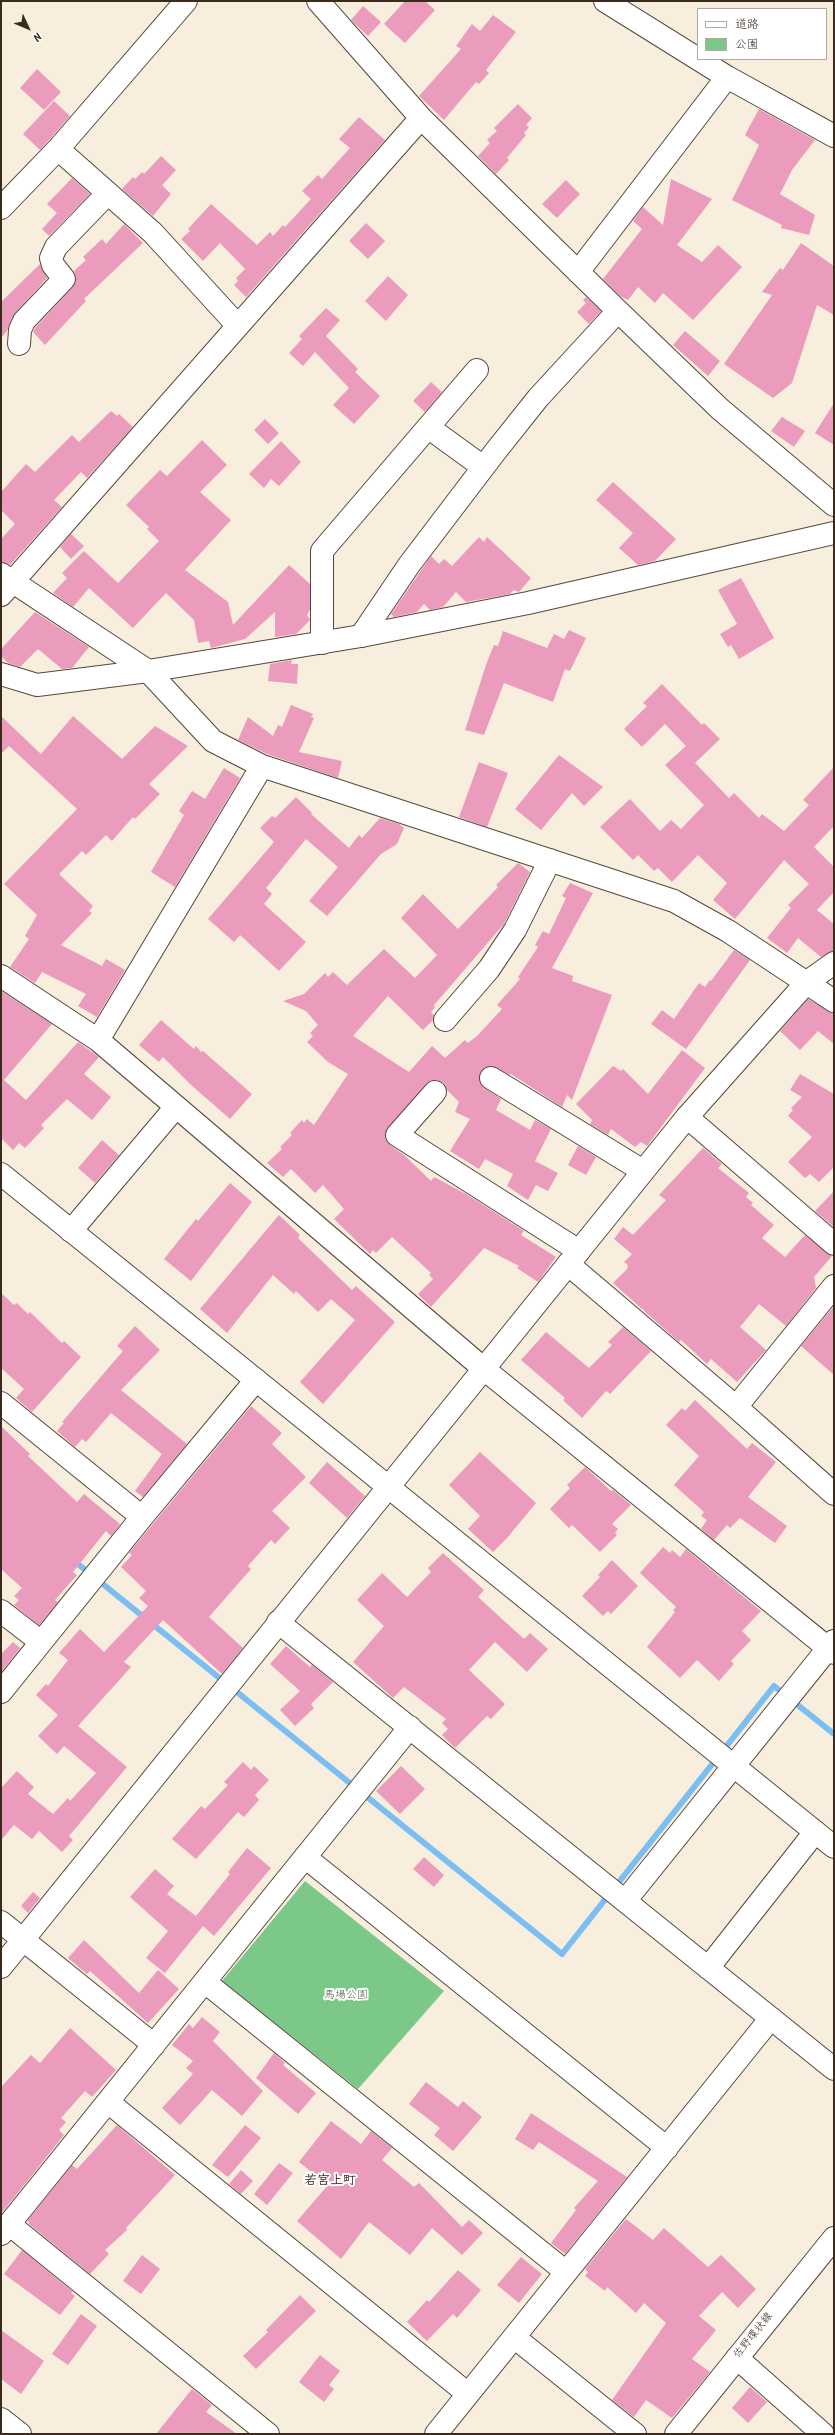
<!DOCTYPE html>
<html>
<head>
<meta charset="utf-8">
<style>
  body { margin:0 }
  #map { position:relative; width:835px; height:2435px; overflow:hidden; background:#f8eedd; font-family:Kalam,"Klee One",sans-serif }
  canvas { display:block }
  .frame { position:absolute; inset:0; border:2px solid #3b2a1e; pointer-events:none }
  .legend { position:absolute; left:697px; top:8px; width:130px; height:52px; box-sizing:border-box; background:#fff; border:1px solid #b1aaa5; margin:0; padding:5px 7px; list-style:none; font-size:12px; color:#3b2a1e }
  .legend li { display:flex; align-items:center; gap:8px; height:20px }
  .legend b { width:20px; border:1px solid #b1aaa5 }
  .north { position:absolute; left:8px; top:8px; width:40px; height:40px; -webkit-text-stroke:3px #fff; paint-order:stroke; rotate:134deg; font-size:11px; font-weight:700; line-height:16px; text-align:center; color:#3b2a1e }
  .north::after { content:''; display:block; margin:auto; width:14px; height:18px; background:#3b2a1e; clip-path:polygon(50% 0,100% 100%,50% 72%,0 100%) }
</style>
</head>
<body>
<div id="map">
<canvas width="835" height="2435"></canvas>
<div class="frame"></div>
<ul class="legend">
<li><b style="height:5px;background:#fff"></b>道路</li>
<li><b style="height:11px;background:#7bc888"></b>公園</li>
</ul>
<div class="north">N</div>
</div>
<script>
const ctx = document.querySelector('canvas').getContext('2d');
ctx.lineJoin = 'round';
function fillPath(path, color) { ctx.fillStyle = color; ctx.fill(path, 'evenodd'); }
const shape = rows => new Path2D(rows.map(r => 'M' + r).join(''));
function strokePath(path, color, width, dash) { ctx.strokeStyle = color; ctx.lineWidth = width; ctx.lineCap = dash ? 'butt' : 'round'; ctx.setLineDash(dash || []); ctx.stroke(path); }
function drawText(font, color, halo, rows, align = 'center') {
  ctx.font = font + ' Kalam,"Klee One",sans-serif'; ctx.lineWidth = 4; ctx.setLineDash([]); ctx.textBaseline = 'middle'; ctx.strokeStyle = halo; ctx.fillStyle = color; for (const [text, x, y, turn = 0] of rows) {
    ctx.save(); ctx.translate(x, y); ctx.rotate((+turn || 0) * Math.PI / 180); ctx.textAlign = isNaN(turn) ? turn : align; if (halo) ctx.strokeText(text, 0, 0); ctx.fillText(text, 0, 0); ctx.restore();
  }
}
fillPath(shape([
  [305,1881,444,1991,358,2089,222,1981]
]), '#7bc888');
strokePath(shape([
  [73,1560,562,1954,774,1686,834,1734]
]), '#7bbef1', 6);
fillPath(shape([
  [405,1,425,1,435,10,405,43,384,24],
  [363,6,381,22,368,36,351,20],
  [493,15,516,32,486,70,489,73,479,84,476,82,444,120,419,96,461,49,456,46,472,24,480,31],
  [37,69,61,92,44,110,20,88],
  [54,101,70,116,40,150,23,134],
  [518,104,532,118,526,125,529,127,524,133,526,135,507,158,509,160,496,174,478,156,490,143,487,140,497,131,494,128],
  [759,109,815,140,792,170,780,194,815,215,809,235,781,228,782,225,732,200,759,145,745,135],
  [359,117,385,140,246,297,234,285,238,281,236,278,245,269,220,243,203,261,181,239,190,231,188,229,211,204,257,245,270,232,273,236,283,225,285,227,311,199,302,191,318,175,322,179,350,148,339,139],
  [161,156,176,170,155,193,162,185,171,194,153,216,122,189,133,177,135,179,142,172,144,174],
  [72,178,90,194,49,236,42,229,57,213,47,204],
  [671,179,712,199,677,245,702,262,718,245,742,267,693,320,663,293,655,303,638,287,628,300,620,296,603,279,642,229,633,221,643,207,663,225],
  [566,180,580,194,557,218,542,204],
  [366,223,385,241,368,259,349,241],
  [124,224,143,243,84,299,86,301,45,345,33,332,35,328,73,287,76,277,74,271,86,260,83,257,102,239,106,244],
  [801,243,834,266,834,315,817,305,792,383,773,398,724,364,772,295,762,292,780,268,783,270],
  [40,264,47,278,15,313,7,331,1,338,1,302],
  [388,276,408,295,386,321,365,301],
  [586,297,601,311,589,324,577,312,586,303,583,300],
  [326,308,340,320,326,336,358,369,355,372,380,396,354,424,333,405,349,388,315,352,303,366,289,353,302,339,299,336],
  [685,331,720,361,708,376,673,345],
  [431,382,442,392,425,412,413,401],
  [834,403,834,445,815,433],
  [111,411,117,416,119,414,133,427,87,478,81,472,54,500,62,507,10,565,1,562,1,539,15,524,1,510,1,492,26,464,35,472,72,435,79,442],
  [782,417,805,431,794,447,771,431],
  [265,419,279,433,268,444,254,430],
  [202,440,227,465,200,492,231,520,185,570,228,602,233,625,289,565,310,584,310,610,307,615,310,620,296,634,275,637,275,612,245,639,211,648,209,641,198,643,194,620,166,593,133,628,89,588,73,607,53,593,67,578,62,573,84,551,118,583,159,541,147,529,149,527,126,505,160,470,167,476],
  [281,441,301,462,279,486,271,479,264,488,249,474],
  [613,482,676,539,655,561,638,565,619,548,633,533,596,500],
  [71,534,84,546,71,559,60,547],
  [479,537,484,542,487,537,531,578,519,592,514,590,510,594,466,602,456,592,443,607,430,610,424,604,417,612,394,617,391,614,431,556,439,564,444,559,452,566],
  [741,578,774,638,739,659,731,645,728,647,720,634,737,624,718,590],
  [35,612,89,647,72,668,62,669,38,649,20,667,8,663,1,656,1,649],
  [569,630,586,638,570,671,565,669,553,702,504,683,484,735,465,730,487,662,494,645,498,646,503,631,547,648,554,634,564,639],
  [292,660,291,664,298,664,297,684,268,681,270,664],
  [662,684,702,725,704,723,720,739,695,763,697,765,729,798,734,793,759,818,762,814,784,831,809,805,803,800,834,767,834,826,814,847,834,867,834,892,817,910,834,924,834,951,821,957,798,938,787,953,767,938,791,908,788,905,809,884,784,860,735,919,713,900,727,883,698,855,672,882,658,868,654,871,638,855,633,860,600,827,630,799,660,831,671,820,681,829,704,805,665,765,686,746,665,724,642,747,624,729,647,706,643,703],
  [291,705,313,714,311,717,314,718,299,752,342,761,338,778,267,754,238,740,248,717,273,736,278,725,282,727],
  [1,716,41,754,73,716,122,759,155,726,188,746,149,784,160,794,135,819,133,817,112,841,106,835,86,855,82,851,59,874,93,906,89,911,92,913,61,945,102,966,106,959,125,970,97,1017,78,1006,86,994,42,972,35,983,10,967,29,939,25,936,37,915,4,884,77,809,9,746,1,754],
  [559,755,603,787,584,806,572,793,541,830,515,809],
  [479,762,508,773,487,827,459,817],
  [224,768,240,778,175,887,151,872,184,815,179,811,192,791,205,799],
  [296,797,312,813,311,814,349,848,359,835,362,838,380,818,399,824,404,828,397,844,381,854,327,916,309,901,338,867,306,839,266,888,272,894,264,904,306,942,279,971,240,935,234,942,208,919,274,842,260,828,272,816,275,818],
  [518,863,530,872,504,924,434,1005,435,1007,431,1012,434,1015,433,1020,423,1030,388,996,353,1036,409,1072,432,1046,445,1058,465,1040,468,1043,477,1036,502,1009,497,1005,520,979,518,977,538,947,535,945,543,931,549,934,566,898,562,896,570,883,593,893,552,968,573,976,572,981,612,995,572,1100,567,1095,562,1107,511,1074,510,1075,492,1066,485,1067,479,1077,484,1088,501,1099,496,1110,530,1130,535,1120,551,1129,535,1161,558,1173,548,1191,536,1185,528,1200,507,1186,513,1174,485,1159,479,1169,450,1151,470,1119,455,1112,459,1102,447,1090,444,1083,438,1080,431,1080,426,1084,385,1133,386,1140,390,1145,404,1155,431,1181,434,1177,466,1194,524,1231,521,1235,556,1257,538,1282,517,1268,519,1266,484,1248,431,1307,418,1294,433,1279,429,1275,431,1273,392,1237,376,1253,373,1250,370,1254,334,1219,344,1209,323,1185,315,1193,291,1169,283,1177,267,1163,282,1149,280,1147,292,1135,290,1133,302,1120,304,1123,307,1119,314,1125,348,1074,328,1062,307,1042,313,1036,310,1033,318,1025,306,1011,283,1001,304,994,325,973,328,977,333,972,347,985,384,949,415,978,437,955,401,918,423,894,458,929,498,887,496,885],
  [734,950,750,960,686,1049,651,1024,662,1010,674,1019,699,983,705,987,710,980,711,981],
  [1,991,52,1024,4,1080,26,1100,78,1042,99,1057,84,1074,111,1097,92,1120,67,1099,41,1125,44,1128,25,1148,19,1143,13,1150,1,1138],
  [808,999,834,1013,834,1044,818,1031,800,1050,780,1031],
  [161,1020,194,1049,196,1046,201,1052,203,1051,252,1094,230,1119,190,1084,163,1057,159,1062,139,1045],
  [682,1050,705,1068,647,1146,641,1142,635,1147,611,1129,608,1135,590,1124,592,1120,576,1104,613,1066,621,1071,623,1069,648,1094],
  [800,1074,834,1094,834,1167,819,1182,810,1174,805,1178,788,1162,812,1137,788,1116,793,1110,791,1108,802,1097,790,1090],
  [102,1140,119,1155,95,1183,78,1168],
  [578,1146,596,1157,586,1175,568,1165],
  [703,1148,722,1164,718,1168,749,1193,746,1197,753,1203,751,1205,774,1225,762,1238,785,1257,805,1235,832,1256,814,1277,816,1288,786,1326,759,1304,740,1327,766,1350,737,1382,711,1359,707,1364,681,1340,679,1342,613,1283,627,1269,628,1265,624,1262,632,1254,614,1239,623,1227,633,1235,666,1200,659,1195],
  [230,1183,252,1202,191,1281,164,1259,196,1219,198,1221],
  [834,1191,834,1227,815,1211],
  [279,1215,300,1235,298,1238,352,1290,356,1286,395,1322,323,1404,300,1382,355,1320,331,1299,318,1312,296,1291,294,1294,273,1275,227,1333,200,1309],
  [1,1293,14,1305,17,1303,28,1314,30,1312,62,1343,64,1341,81,1357,32,1412,16,1398,24,1389,1,1368],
  [834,1306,834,1375,801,1346],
  [135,1326,160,1350,121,1390,187,1444,143,1497,135,1491,162,1454,111,1413,86,1442,82,1439,75,1447,57,1431,64,1423,62,1422,123,1351,117,1346],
  [623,1327,651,1351,610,1394,606,1391,582,1418,563,1400,565,1398,521,1360,546,1332,589,1368,612,1345,608,1342],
  [695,1400,747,1449,752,1443,776,1462,748,1497,787,1526,775,1543,740,1518,730,1528,727,1525,714,1540,701,1529,707,1520,701,1516,704,1512,674,1485,699,1456,666,1425,682,1408,685,1411],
  [251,1406,282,1433,272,1444,306,1477,272,1511,290,1528,275,1544,271,1540,248,1566,251,1569,209,1617,243,1648,222,1674,163,1620,124,1662,131,1667,78,1726,127,1767,69,1836,73,1840,62,1852,39,1831,32,1839,14,1825,1,1840,1,1788,17,1771,34,1787,28,1794,53,1814,68,1798,70,1801,96,1773,64,1746,57,1754,38,1736,58,1715,36,1695,46,1684,48,1686,68,1660,59,1653,80,1629,104,1652,148,1606,139,1598,146,1591,121,1567,132,1555,129,1553,152,1525],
  [1,1426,30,1454,28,1456,77,1502,84,1494,120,1524,111,1536,106,1531,73,1572,77,1575,55,1600,58,1602,39,1625,14,1605,19,1600,14,1596,22,1588,1,1569],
  [480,1452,536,1503,507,1538,493,1552,468,1529,480,1516,449,1485],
  [327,1462,365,1496,347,1518,309,1483],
  [585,1467,611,1491,613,1490,631,1505,612,1524,618,1529,615,1533,617,1535,600,1552,572,1525,569,1528,550,1509,570,1488,567,1485],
  [663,1547,670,1553,672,1550,680,1557,686,1549,761,1611,742,1631,751,1640,731,1661,734,1664,719,1681,697,1660,680,1678,647,1647,675,1612,673,1610,676,1607,640,1573],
  [443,1553,484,1590,478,1597,524,1639,530,1633,548,1649,527,1672,495,1642,469,1670,505,1704,491,1719,487,1716,455,1748,442,1735,448,1729,442,1723,446,1719,404,1687,393,1698,353,1662,384,1626,357,1600,382,1573,407,1597,431,1572,428,1568],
  [612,1560,638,1586,611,1614,608,1611,603,1616,582,1596,600,1577,598,1575],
  [13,1642,20,1648,1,1672,1,1654],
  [286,1646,310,1667,312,1665,333,1682,311,1704,314,1708,295,1726,280,1710,300,1691,270,1664],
  [243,1762,251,1770,254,1766,269,1780,255,1795,259,1800,244,1817,238,1812,196,1859,172,1839,201,1806,205,1809,228,1785,224,1782],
  [401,1766,425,1789,400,1814,376,1791],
  [247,1848,271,1868,214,1936,203,1926,165,1973,146,1958,168,1931,130,1897,155,1869,174,1886,167,1894,196,1916,230,1874,228,1872],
  [424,1857,444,1875,434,1887,413,1869],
  [33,1892,40,1898,28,1913,21,1906],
  [84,1940,139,1993,158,1970,179,1989,148,2023,90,1971,87,1974,68,1958],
  [202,2017,220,2032,213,2041,263,2091,242,2116,212,2090,180,2125,162,2108,193,2074,186,2068,193,2061,172,2045,189,2024,193,2028],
  [70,2028,116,2070,92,2097,85,2091,61,2118,66,2122,59,2130,64,2135,1,2214,1,2087,31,2055,40,2063],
  [274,2053,285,2063,283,2065,316,2093,298,2114,256,2078],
  [426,2082,458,2107,463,2101,482,2117,453,2151,434,2135,440,2128,409,2104],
  [531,2113,627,2177,565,2254,551,2243,576,2210,574,2208,598,2181,539,2142,533,2150,515,2139],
  [331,2121,361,2144,371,2131,392,2148,382,2160,414,2187,419,2183,462,2227,469,2220,483,2233,462,2255,432,2228,410,2255,369,2222,341,2259,297,2221,328,2185,299,2162],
  [117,2125,175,2175,126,2228,127,2230,105,2250,109,2254,90,2274,29,2224,28,2220,72,2165,77,2169],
  [245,2125,261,2138,228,2177,212,2165],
  [279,2163,293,2173,267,2205,254,2194],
  [241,2170,253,2181,241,2194,229,2184],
  [626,2219,653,2240,664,2228,708,2267,721,2255,756,2289,738,2308,722,2292,699,2316,716,2330,692,2359,710,2372,672,2418,646,2400,634,2417,612,2400,666,2323,644,2303,636,2313,607,2287,605,2291,585,2276,588,2272,585,2269],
  [22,2250,73,2292,71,2293,75,2296,60,2315,4,2274],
  [142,2255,160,2269,141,2294,123,2281],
  [521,2257,542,2274,519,2303,497,2285],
  [458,2270,481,2290,457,2318,453,2314,427,2341,407,2322,427,2300,429,2302],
  [300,2295,316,2311,256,2369,243,2356,268,2332,266,2330],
  [81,2314,97,2326,68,2365,52,2354],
  [1,2330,44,2361,21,2394,1,2379],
  [320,2355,340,2371,329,2385,334,2389,324,2402,299,2382],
  [750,2387,767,2402,748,2423,732,2408],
  [192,2389,212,2405,206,2412,237,2434,156,2434]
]), '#eb9bbb');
const minor = shape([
  [318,1,421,118,618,311,720,409,834,505],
  [605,1,727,77,834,136],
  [58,149,153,233,238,326],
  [1,208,58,149,186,1],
  [578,272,727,77],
  [19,344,20,330,24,321,64,279,53,265,51,258,56,247,107,194],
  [428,427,483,467],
  [1,574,148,671,213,741,262,766,674,901,728,931,834,1001],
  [1,595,421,118],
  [361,636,409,565,495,452,538,398,618,311],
  [322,643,322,551,477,370],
  [834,963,807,982,687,1117,834,1244],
  [1,976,98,1040,262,766],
  [445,1020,489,969,515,930,550,860],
  [98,1040,484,1369,834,1653],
  [491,1078,643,1171],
  [435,1092,397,1135,579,1251],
  [71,1231,175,1108],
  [568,1264,736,1407,834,1494],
  [1,1403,142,1517],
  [736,1407,834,1286],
  [1,1611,41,1642],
  [278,1622,834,2069],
  [1,1692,142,1517,256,1380],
  [305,1857,667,2148],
  [625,1901,834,1641],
  [1,1922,154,2045],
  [708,1968,815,1832],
  [205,1982,566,2272],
  [108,2102,468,2394],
  [9,2224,268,2434],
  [1,2234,410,1727],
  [514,2337,635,2434],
  [737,2358,823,2434],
  [1,2419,20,2434],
  [436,2434,771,2018]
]);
const tertiary = shape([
  [1,674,37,685,148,671,361,636,528,603,834,533],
  [1,1174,834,1847],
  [1,1967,687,1117]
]);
const secondary = shape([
  [676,2434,834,2238]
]);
strokePath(minor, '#57473b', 24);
strokePath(tertiary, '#57473b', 24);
strokePath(secondary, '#57473b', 24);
strokePath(minor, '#fff', 22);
strokePath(tertiary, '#fff', 22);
strokePath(secondary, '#fff', 22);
drawText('11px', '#516143', '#fff', [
  ["馬場公園",346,1996]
]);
drawText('11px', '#3b2a1e', '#fff', [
  ["佐野環状線",754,2336,-51]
]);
drawText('bold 13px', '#3b2a1e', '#fff', [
  ["若宮上町",330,2182]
]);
</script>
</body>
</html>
